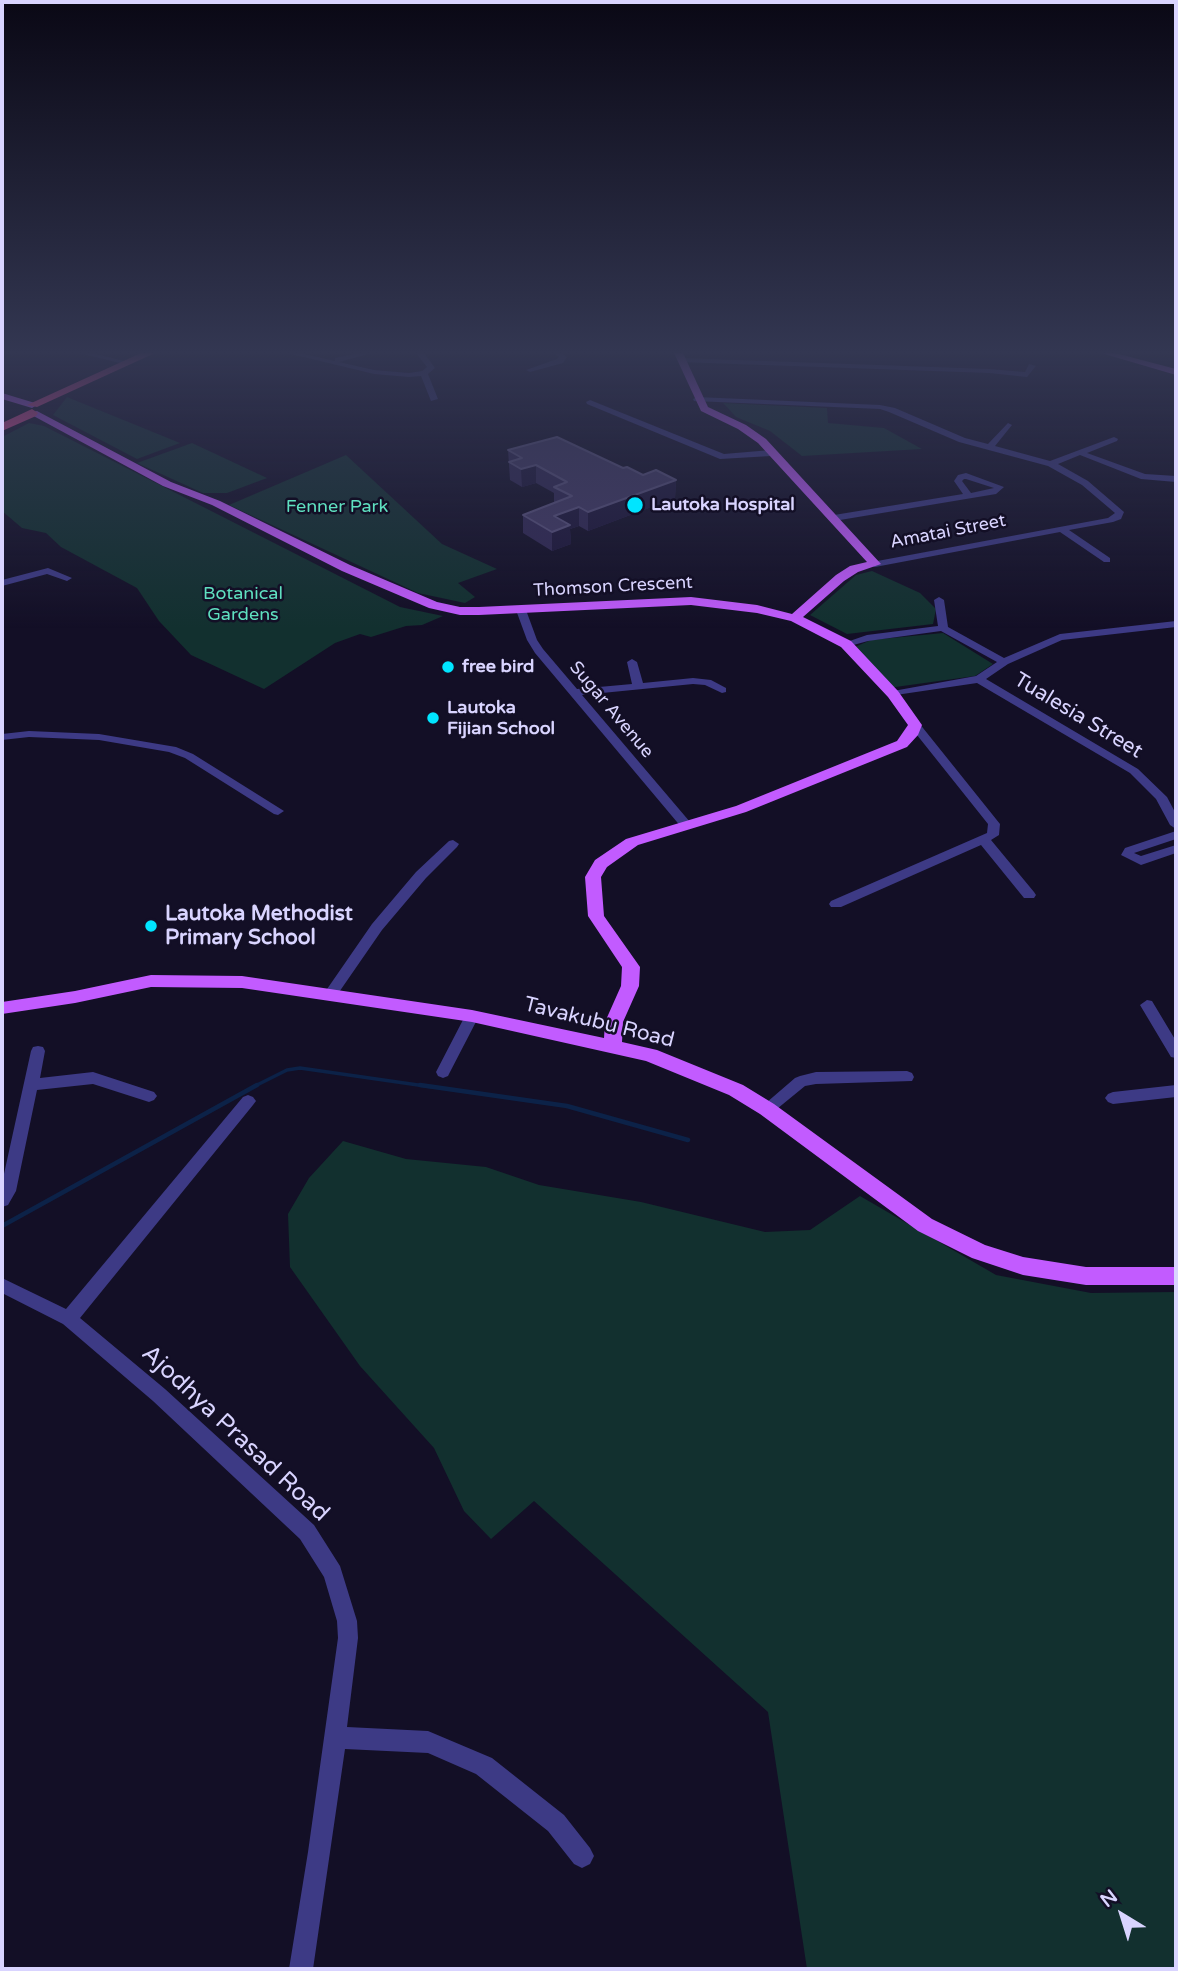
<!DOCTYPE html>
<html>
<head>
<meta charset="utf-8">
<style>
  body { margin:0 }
  #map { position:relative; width:1178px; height:1971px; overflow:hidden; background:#130f26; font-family:"Varela Round",sans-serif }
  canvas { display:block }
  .frame { position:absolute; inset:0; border:4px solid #d9d4ff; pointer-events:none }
  .north { position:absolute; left:1087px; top:1880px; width:70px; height:70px; -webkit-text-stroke:5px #130f26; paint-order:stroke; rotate:322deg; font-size:19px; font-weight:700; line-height:28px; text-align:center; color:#d9d4ff }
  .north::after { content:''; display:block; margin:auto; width:24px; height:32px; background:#d9d4ff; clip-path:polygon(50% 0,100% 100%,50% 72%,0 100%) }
</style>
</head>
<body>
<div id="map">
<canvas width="1178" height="1971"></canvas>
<div class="frame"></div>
<div class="north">N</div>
</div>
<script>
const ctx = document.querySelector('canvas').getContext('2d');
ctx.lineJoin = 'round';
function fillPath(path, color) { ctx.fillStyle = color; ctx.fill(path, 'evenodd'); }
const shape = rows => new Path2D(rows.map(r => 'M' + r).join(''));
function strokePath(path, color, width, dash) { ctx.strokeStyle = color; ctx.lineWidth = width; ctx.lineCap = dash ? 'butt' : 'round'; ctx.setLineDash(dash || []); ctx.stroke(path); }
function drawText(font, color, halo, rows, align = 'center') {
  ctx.font = font + ' "Varela Round",sans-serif'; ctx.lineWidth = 5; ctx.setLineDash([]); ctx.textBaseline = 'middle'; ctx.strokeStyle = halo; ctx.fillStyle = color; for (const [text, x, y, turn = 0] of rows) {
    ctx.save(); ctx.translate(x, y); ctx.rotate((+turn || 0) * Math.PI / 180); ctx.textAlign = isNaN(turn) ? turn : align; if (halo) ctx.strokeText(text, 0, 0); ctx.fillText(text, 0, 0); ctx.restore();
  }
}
fillPath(shape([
  [67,397,180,443,137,459,53,415],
  [723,403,827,408,828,423,884,428,922,449,802,456,770,431,736,417],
  [29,423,44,426,400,607,443,616,422,625,406,626,371,637,360,634,335,643,264,689,191,655,159,621,137,588,61,547,46,533,22,528,2,511,2,437],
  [192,443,267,478,227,493,203,493,137,463],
  [346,455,442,544,497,569,458,583,475,597,465,603,418,593,229,505],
  [872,571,920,593,936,609,933,624,847,634,810,615,856,575],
  [943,633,993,664,975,676,881,689,850,649,871,640],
  [343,1141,406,1159,486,1167,539,1185,641,1202,765,1232,810,1230,860,1196,996,1275,1091,1293,1176,1292,1176,1969,807,1969,768,1712,534,1501,491,1539,464,1511,434,1448,360,1366,290,1267,288,1214,309,1178]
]), '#12302f');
strokePath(shape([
  [253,1087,287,1070,300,1068,432,1087]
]), '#0c2248', 3.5);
strokePath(shape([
  [420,1085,567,1106,688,1140],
  [2,1226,257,1085]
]), '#0c2248', 4.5);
fillPath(shape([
  [79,353,92,353,132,363,128,365,79,353],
  [287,353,300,353,335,361,335,358,359,353,372,353,339,362,374,370,409,373,422,371,427,367,416,353,424,353,435,368,428,374,438,399,431,401,421,376,409,377,374,374,287,353],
  [554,353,562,353,567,357,563,363,530,372,526,370,557,359,559,357,554,353],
  [682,358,989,369,1025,372,1029,364,1036,366,1027,377,989,373,679,362,678,360,682,358],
  [697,397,880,405,895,408,965,438,988,444,1008,423,1012,425,995,446,1050,461,1114,437,1118,439,1117,441,1087,453,1145,474,1176,476,1176,482,1141,479,1080,455,1058,464,1088,481,1124,512,1121,519,1113,522,1069,530,1110,558,1110,562,1104,562,1060,532,875,567,872,566,872,562,1108,518,1115,513,1082,485,1048,466,959,442,889,412,880,409,694,401,693,399,697,397],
  [590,400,724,454,771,450,775,453,771,456,720,459,587,404,586,402,590,400],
  [966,473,1004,487,996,494,834,521,829,518,834,515,963,494,954,481,958,475,966,473],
  [964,479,966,479,994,488,971,493,962,481,964,479],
  [48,568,72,578,67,581,47,574,2,586,2,580,48,568],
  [939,597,944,600,948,627,1004,658,1060,634,1176,621,1176,627,1062,640,1008,664,986,679,1138,769,1167,797,1176,814,1176,829,1170,825,1156,799,1130,773,977,683,889,696,889,692,893,691,976,676,997,662,941,631,868,641,846,647,841,644,867,635,938,626,934,600,939,597],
  [521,607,526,610,537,640,543,649,577,689,632,684,627,662,632,659,637,662,643,683,693,678,711,680,726,688,726,692,722,693,705,685,693,684,582,695,690,822,692,825,690,828,682,828,535,653,527,640,516,610,521,607],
  [915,722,919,723,1000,824,999,835,991,840,1034,892,1036,895,1034,898,1024,898,981,845,841,907,831,907,829,904,831,901,987,833,988,824,909,725,915,722],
  [29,731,99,734,176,747,193,754,284,811,278,815,274,814,185,758,169,752,99,740,29,737,2,740,2,734,29,731],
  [1176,831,1176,839,1134,853,1141,856,1176,845,1176,853,1141,865,1121,855,1125,848,1176,831],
  [453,840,459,844,457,847,426,878,382,930,335,998,325,998,323,995,325,992,372,924,416,872,449,841,453,840],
  [1147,1000,1152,1001,1176,1041,1176,1058,1171,1057,1140,1005,1147,1000],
  [472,1011,479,1016,450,1072,448,1076,443,1078,438,1076,436,1072,465,1016,472,1011],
  [38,1046,43,1047,45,1051,40,1078,93,1072,154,1092,157,1096,154,1100,149,1102,93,1084,37,1090,16,1191,8,1205,2,1207,2,1183,31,1051,33,1047,38,1046],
  [907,1071,912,1073,914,1077,912,1081,816,1084,805,1086,772,1113,762,1113,759,1109,795,1078,800,1076,816,1072,907,1071],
  [1176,1085,1176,1097,1113,1104,1108,1102,1105,1098,1108,1094,1113,1092,1176,1085],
  [248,1095,253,1097,256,1101,253,1105,80,1318,165,1389,314,1525,340,1566,357,1621,358,1638,347,1727,428,1731,492,1758,564,1815,590,1848,594,1856,590,1864,582,1868,574,1864,548,1831,476,1774,428,1753,345,1749,313,1969,289,1969,308,1852,338,1638,337,1621,324,1577,300,1539,153,1401,63,1324,2,1293,2,1278,66,1309,243,1097,248,1095]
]), '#3d3a85');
fillPath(shape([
  [674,353,683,353,708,407,746,425,766,439,881,564,858,572,844,581,803,617,851,641,898,691,922,725,918,735,907,747,746,812,638,845,607,867,601,877,604,916,640,967,639,986,623,1022,622,1042,657,1050,743,1085,774,1104,932,1219,985,1245,1023,1257,1086,1267,1176,1267,1176,1285,1086,1285,1023,1275,972,1258,918,1231,760,1114,729,1095,646,1061,472,1022,242,988,151,987,75,1003,2,1014,2,1002,75,991,151,975,242,976,472,1010,604,1038,605,1022,621,986,622,967,588,916,585,877,595,860,626,839,736,806,897,741,908,725,888,697,841,647,791,621,757,613,691,605,479,615,460,615,429,608,342,571,212,505,163,486,28,413,37,411,171,482,220,501,350,565,437,602,460,607,479,607,691,597,757,605,792,614,836,575,850,566,867,562,758,443,738,429,701,411,674,353],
  [1101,353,1115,353,1176,369,1176,375,1101,353],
  [2,393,35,403,37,405,32,408,2,399,2,393]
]), '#c25bff');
fillPath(shape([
  [141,353,155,353,37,407,27,405,141,353],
  [32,409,38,413,36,416,2,431,2,423,32,409]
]), '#ff4fa3');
fillPath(shape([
  [508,450,623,468,643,475,676,480,675,498,588,531,579,526,570,529,571,544,552,551,523,533,523,515,554,503,554,493,536,483,522,487,510,480]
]), '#312854');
fillPath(shape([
  [536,465,536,483,522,487,521,469],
  [676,480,675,498,588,531,588,512],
  [579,507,579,526,570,529,571,544,552,551,552,532,554,516]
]), '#1d163a');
const building = shape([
  [557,437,623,468,627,467,643,475,656,470,676,480,588,512,579,507,554,516,570,525,552,532,523,515,572,496,554,487,567,482,536,465,521,469,509,462,522,458,508,450,557,437]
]);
fillPath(building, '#433a66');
strokePath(building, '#5a527e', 2);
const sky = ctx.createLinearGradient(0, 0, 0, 629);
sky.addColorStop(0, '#0a0815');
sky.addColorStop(0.56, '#333752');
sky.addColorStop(1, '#33375200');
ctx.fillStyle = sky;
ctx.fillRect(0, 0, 1178, 629);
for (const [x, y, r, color] of [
  [635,505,9,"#00e5ff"],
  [448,667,7,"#00e5ff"],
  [433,718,7,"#00e5ff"],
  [151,926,7,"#00e5ff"]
]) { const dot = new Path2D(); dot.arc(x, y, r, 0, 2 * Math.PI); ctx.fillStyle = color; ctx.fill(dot); strokePath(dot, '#130f26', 2.5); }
drawText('bold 18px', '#d9d4ff', '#130f26', [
  ["Lautoka Hospital",651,505],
  ["free bird",462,667],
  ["Lautoka",447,708],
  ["Fijian School",447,729]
], 'left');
drawText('18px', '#5fe0c0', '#130f26', [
  ["Fenner Park",337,507],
  ["Botanical",243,594],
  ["Gardens",243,615]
]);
drawText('18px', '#d9d4ff', '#130f26', [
  ["Amatai Street",948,532,-11],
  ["Thomson Crescent",613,587,-3],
  ["Sugar Avenue",611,710,50]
]);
drawText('21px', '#d9d4ff', '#130f26', [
  ["Tualesia Street",1078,716,31],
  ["Tavakubu Road",599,1023,14]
]);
drawText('bold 21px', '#d9d4ff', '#130f26', [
  ["Lautoka Methodist",165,914],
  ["Primary School",165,938]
], 'left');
drawText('24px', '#d9d4ff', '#130f26', [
  ["Ajodhya Prasad Road",235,1434,43]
]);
</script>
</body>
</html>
